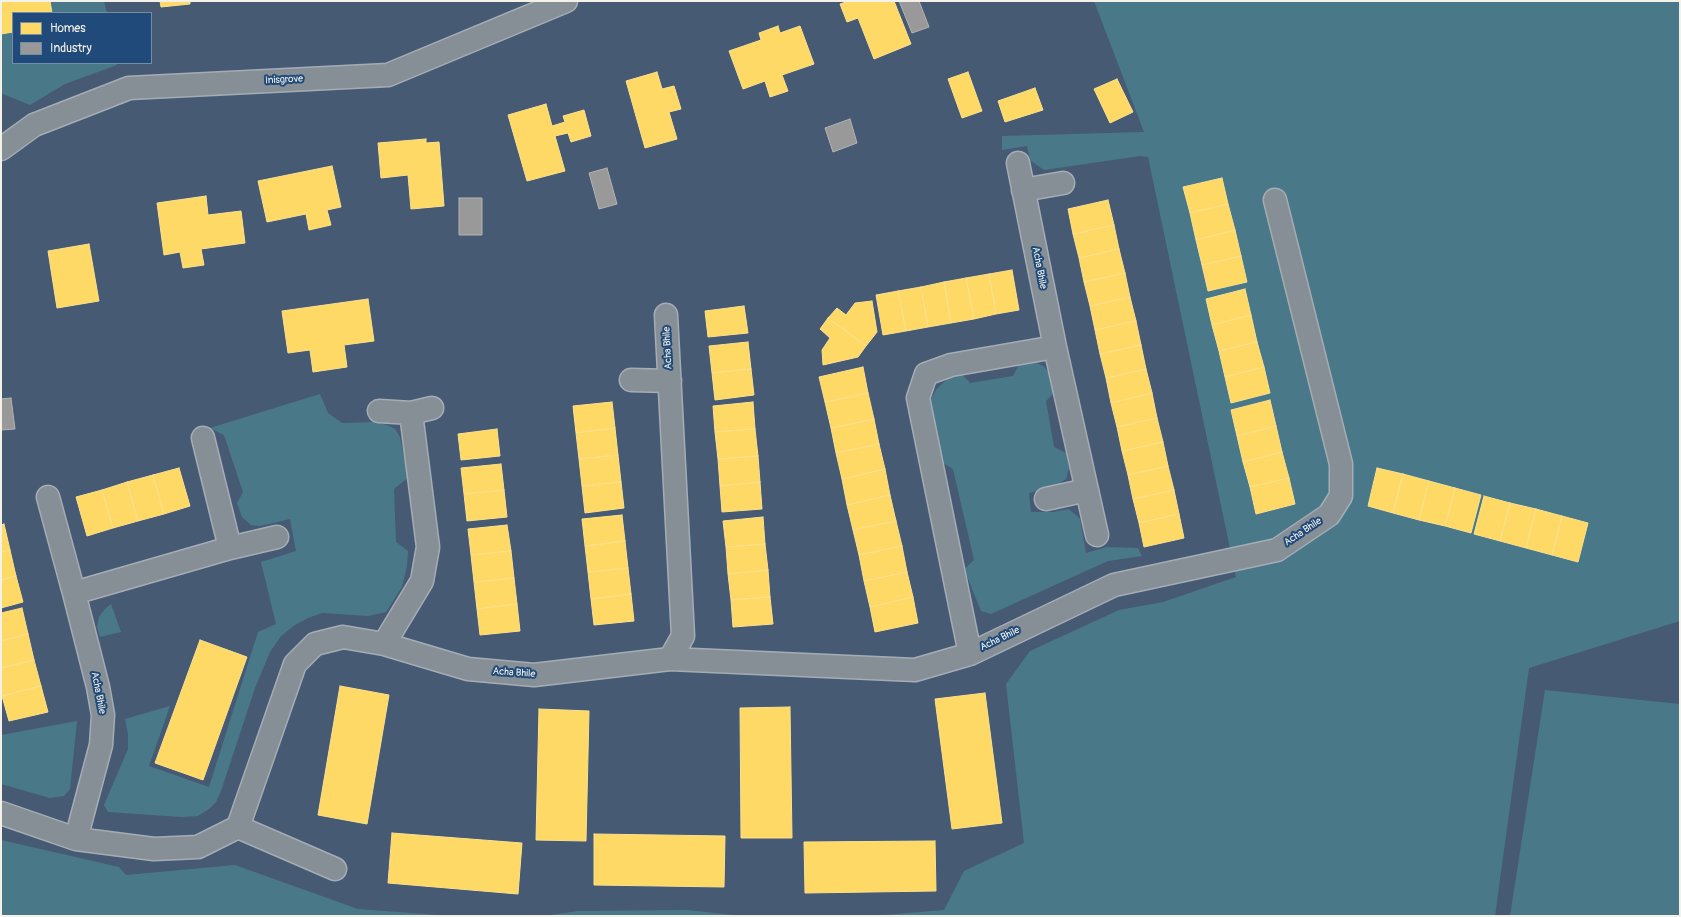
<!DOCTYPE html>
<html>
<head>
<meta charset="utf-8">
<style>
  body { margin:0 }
  #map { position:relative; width:1681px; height:917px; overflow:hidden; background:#465a73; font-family:Pangolin,sans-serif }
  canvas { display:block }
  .frame { position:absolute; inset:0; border:2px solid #f4f1e8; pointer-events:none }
  .legend { position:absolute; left:12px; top:12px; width:140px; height:52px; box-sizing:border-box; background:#1f4a7a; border:1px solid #748da6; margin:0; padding:5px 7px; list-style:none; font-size:12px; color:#f4f1e8 }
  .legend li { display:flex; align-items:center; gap:8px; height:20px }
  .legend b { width:20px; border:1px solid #748da6 }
</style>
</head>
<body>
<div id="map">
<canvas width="1681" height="917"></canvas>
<div class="frame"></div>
<ul class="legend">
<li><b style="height:11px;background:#ffd966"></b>Homes</li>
<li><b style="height:11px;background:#999"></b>Industry</li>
</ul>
</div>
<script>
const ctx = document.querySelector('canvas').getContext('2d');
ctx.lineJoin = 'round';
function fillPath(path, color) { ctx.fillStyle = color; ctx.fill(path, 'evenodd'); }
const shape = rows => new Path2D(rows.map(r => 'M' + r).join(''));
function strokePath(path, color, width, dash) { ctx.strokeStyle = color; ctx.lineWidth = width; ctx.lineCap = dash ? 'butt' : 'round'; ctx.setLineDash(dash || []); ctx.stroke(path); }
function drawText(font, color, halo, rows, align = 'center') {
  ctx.font = font + ' Pangolin,sans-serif'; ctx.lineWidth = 4; ctx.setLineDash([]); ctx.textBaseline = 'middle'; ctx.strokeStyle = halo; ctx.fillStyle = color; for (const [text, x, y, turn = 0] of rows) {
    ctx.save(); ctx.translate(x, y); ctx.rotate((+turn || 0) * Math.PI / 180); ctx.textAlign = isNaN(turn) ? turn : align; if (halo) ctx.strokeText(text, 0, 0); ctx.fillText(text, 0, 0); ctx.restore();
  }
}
fillPath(shape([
  [1,1,104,1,107,13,13,13,13,63,116,63,117,65,65,84,30,105,3,94,1,96],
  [1094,1,1680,1,1680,621,1529,668,1495,916,871,916,944,910,964,871,1024,843,1006,684,1030,651,1119,610,1163,602,1236,577,1148,157,1140,156,1044,170,1030,160,1027,146,1002,150,1002,136,1144,132],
  [1034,362,1043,366,1053,376,1056,391,1046,401,1054,447,1066,453,1069,468,1066,479,1054,487,1029,493,1031,512,1053,512,1069,509,1080,519,1086,553,1107,547,1138,548,1142,556,1108,561,991,614,981,611,964,569,974,560,953,469,941,462,930,401,936,390,947,379,962,374,970,383,1013,376,1019,364],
  [320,394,328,413,342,423,375,422,387,425,395,429,400,437,408,478,394,489,396,542,408,551,407,566,402,587,386,612,368,616,322,613,308,618,295,625,281,636,270,652,255,688,221,791,216,802,209,809,198,816,181,817,108,812,104,805,128,749,128,734,125,719,170,706,149,766,209,787,258,632,276,624,261,562,296,551,290,519,260,526,251,525,242,517,237,503,243,492,224,435,210,428],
  [111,604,121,632,100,637,97,627,99,617,105,609],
  [1545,690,1680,704,1680,916,1510,916],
  [77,721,70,789,64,796,50,798,1,784,1,735],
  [1,840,119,867,126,875,235,865,358,909,452,916,1,916],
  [687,910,743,916,544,916,578,911]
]), '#497989');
const homes = shape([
  [1,1,50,1,52,13,13,13,13,32,1,34,1,1],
  [160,1,190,1,190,4,161,7,160,1],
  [849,1,894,1,911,44,874,59,858,18,847,22,840,4,849,1],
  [778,26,780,33,800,26,814,64,782,75,788,91,770,97,765,81,743,89,729,51,761,40,759,33,778,26],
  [657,72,662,89,674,86,681,109,669,112,677,139,645,148,626,81,657,72],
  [968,72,982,111,962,118,948,79,968,72],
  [1117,79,1133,112,1110,123,1094,89,1117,79],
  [1035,88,1043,110,1005,122,998,101,1035,88],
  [546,104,552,126,565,122,563,116,584,110,591,136,571,142,568,133,555,136,565,171,527,181,508,115,546,104],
  [426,139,426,143,439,142,444,206,411,209,408,175,381,178,378,143,426,139],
  [332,166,341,207,327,210,331,225,309,230,306,214,267,222,258,181,332,166],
  [1222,178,1228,204,1190,213,1183,187,1222,178],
  [206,196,208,215,241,211,245,243,201,249,204,265,183,268,180,252,164,255,157,203,206,196],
  [1108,200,1114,225,1073,234,1068,209,1108,200],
  [1228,204,1235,230,1196,240,1190,213,1228,204],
  [1114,225,1119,249,1079,258,1073,234,1114,225],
  [1235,230,1241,256,1202,265,1196,240,1235,230],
  [89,244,99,301,57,308,48,251,89,244],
  [1119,249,1125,273,1084,282,1079,258,1119,249],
  [1241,256,1247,282,1208,291,1202,265,1241,256],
  [1012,270,1019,310,996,314,989,274,1012,270],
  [1125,273,1130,297,1090,306,1084,282,1125,273],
  [989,274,996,314,974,319,966,278,989,274],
  [966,278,974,319,951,323,944,282,966,278],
  [944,282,951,323,928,327,921,287,944,282],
  [921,287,928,327,906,331,898,291,921,287],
  [1245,289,1251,315,1212,325,1206,299,1245,289],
  [898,291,906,331,883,335,876,295,898,291],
  [1130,297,1136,321,1095,330,1090,306,1130,297],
  [368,299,374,341,344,345,347,367,313,372,310,350,288,353,282,311,368,299],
  [872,301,877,332,866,346,828,318,837,308,846,315,855,303,872,301],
  [744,306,748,333,708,337,705,311,744,306],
  [1251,315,1257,342,1219,351,1212,325,1251,315],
  [828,318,866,346,858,357,823,365,822,350,830,338,820,329,828,318],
  [1136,321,1141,345,1100,354,1095,330,1136,321],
  [748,342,751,369,712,373,709,346,748,342],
  [1257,342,1264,367,1225,377,1219,351,1257,342],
  [1141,345,1146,369,1106,378,1100,354,1141,345],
  [863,367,868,393,825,402,819,377,863,367],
  [1264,367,1270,393,1231,403,1225,377,1264,367],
  [751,369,754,395,715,400,712,373,751,369],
  [1146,369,1152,393,1111,403,1106,378,1146,369],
  [868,393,874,419,831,428,825,402,868,393],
  [1152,393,1157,418,1117,427,1111,403,1152,393],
  [1270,400,1276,426,1237,436,1231,410,1270,400],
  [612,402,615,428,576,433,573,406,612,402],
  [753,402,755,429,715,432,713,406,753,402],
  [1157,418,1163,442,1122,451,1117,427,1157,418],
  [874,419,879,444,836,453,831,428,874,419],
  [1276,426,1282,452,1243,462,1237,436,1276,426],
  [615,428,618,455,579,459,576,433,615,428],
  [497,429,500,456,461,460,458,434,497,429],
  [755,429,758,456,718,459,715,432,755,429],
  [1163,442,1168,466,1128,475,1122,451,1163,442],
  [879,444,885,469,842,479,836,453,879,444],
  [1282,452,1289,478,1250,487,1243,462,1282,452],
  [618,455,621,482,582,486,579,459,618,455],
  [758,456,760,482,720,486,718,459,758,456],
  [501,464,504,490,464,494,461,468,501,464],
  [1168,466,1174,490,1133,499,1128,475,1168,466],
  [179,468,190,506,164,514,153,475,179,468],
  [1377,468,1403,474,1393,513,1368,506,1377,468],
  [885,469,890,495,847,505,842,479,885,469],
  [1403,474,1429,481,1419,520,1393,513,1403,474],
  [153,475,164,514,138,521,127,482,153,475],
  [1289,478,1295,504,1256,514,1250,487,1289,478],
  [1429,481,1455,488,1445,526,1419,520,1429,481],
  [127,482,138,521,113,528,102,490,127,482],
  [621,482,624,508,585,513,582,486,621,482],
  [760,482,762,509,722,512,720,486,760,482],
  [1455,488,1481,495,1471,533,1445,526,1455,488],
  [102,490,113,528,87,536,76,497,102,490],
  [504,490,507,517,467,521,464,494,504,490],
  [1174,490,1179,514,1139,523,1133,499,1174,490],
  [890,495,896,521,853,530,847,505,890,495],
  [1484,496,1510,503,1500,541,1474,534,1484,496],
  [1510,503,1536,509,1526,548,1500,541,1510,503],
  [1536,509,1562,516,1552,555,1526,548,1536,509],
  [1179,514,1184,538,1144,547,1139,523,1179,514],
  [622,515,625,541,585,546,582,519,622,515],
  [1562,516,1588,523,1578,562,1552,555,1562,516],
  [763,517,765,544,726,547,723,521,763,517],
  [896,521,902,546,859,555,853,530,896,521],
  [4,524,10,550,1,552,1,525,4,524],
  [507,525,511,551,471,555,468,529,507,525],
  [625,541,628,568,588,572,585,546,625,541],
  [765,544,768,570,728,574,726,547,765,544],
  [902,546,907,572,864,581,859,555,902,546],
  [10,550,16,576,1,580,1,552,10,550],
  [511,551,514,578,474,582,471,555,511,551],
  [628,568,631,594,591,599,588,572,628,568],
  [768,570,770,597,731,600,728,574,768,570],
  [907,572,913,597,870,607,864,581,907,572],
  [16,576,23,602,1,608,1,580,16,576],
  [514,578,517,604,477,609,474,582,514,578],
  [631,594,634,621,594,625,591,599,631,594],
  [770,597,773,624,733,627,731,600,770,597],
  [913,597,918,623,875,632,870,607,913,597],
  [517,604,520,631,480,635,477,609,517,604],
  [22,608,28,634,1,641,1,613,22,608],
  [28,634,34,660,1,668,1,641,28,634],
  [200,640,247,657,203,780,155,763,200,640],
  [34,660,41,686,2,696,1,668,34,660],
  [41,686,48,712,9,721,2,696,41,686],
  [340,686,389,695,367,824,318,815,340,686],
  [985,693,1002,823,952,829,935,699,985,693],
  [790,707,792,838,741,838,740,708,790,707],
  [539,709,589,711,586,841,536,840,539,709],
  [392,833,522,843,518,894,388,883,392,833],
  [594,834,725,836,724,887,594,885,594,834],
  [935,841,936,891,805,893,804,842,935,841]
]);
fillPath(homes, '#ffd966');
strokePath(homes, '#fce08d', 1);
const industry = shape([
  [899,1,919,1,929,27,912,33,899,1],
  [850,119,857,143,833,152,825,128,850,119],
  [607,168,617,204,599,209,589,173,607,168],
  [459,198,482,198,482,235,459,235,459,198],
  [11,398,15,429,1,430,1,399,11,398]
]);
fillPath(industry, '#999');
strokePath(industry, '#b4b3b1', 1);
const minor = shape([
  [1,149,34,125,129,88,388,75,566,1],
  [1023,190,1063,183],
  [666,315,683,636,670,659],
  [1055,347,1097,535],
  [631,380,670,381],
  [379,411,411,413,432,408],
  [203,438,230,548],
  [48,497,74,593],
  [1046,499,1087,490],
  [384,644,422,581,428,547,411,413],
  [970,654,1114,585,1277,550,1329,515,1341,496,1341,464,1275,200],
  [1,813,76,839,154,849,198,847,238,827,295,664,315,644,343,637,384,644,468,669,534,675,670,659,915,670,970,654,918,398,926,374,951,365,1055,347,1018,163],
  [238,827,335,869],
  [76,839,101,745,103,715,98,687,74,593,230,548,277,537]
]);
strokePath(minor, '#a4acb6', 25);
strokePath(minor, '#878f96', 22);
drawText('10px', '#f4f1e8', '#1f4a7a', [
  ["Inisgrove",284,80,-3],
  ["Acha Bhile",1039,268,79],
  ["Acha Bhile",668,348,-93],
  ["Acha Bhile",1303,532,-34],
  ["Acha Bhile",1000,639,-26],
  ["Acha Bhile",514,673,4],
  ["Acha Bhile",98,693,79]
]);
</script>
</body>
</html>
